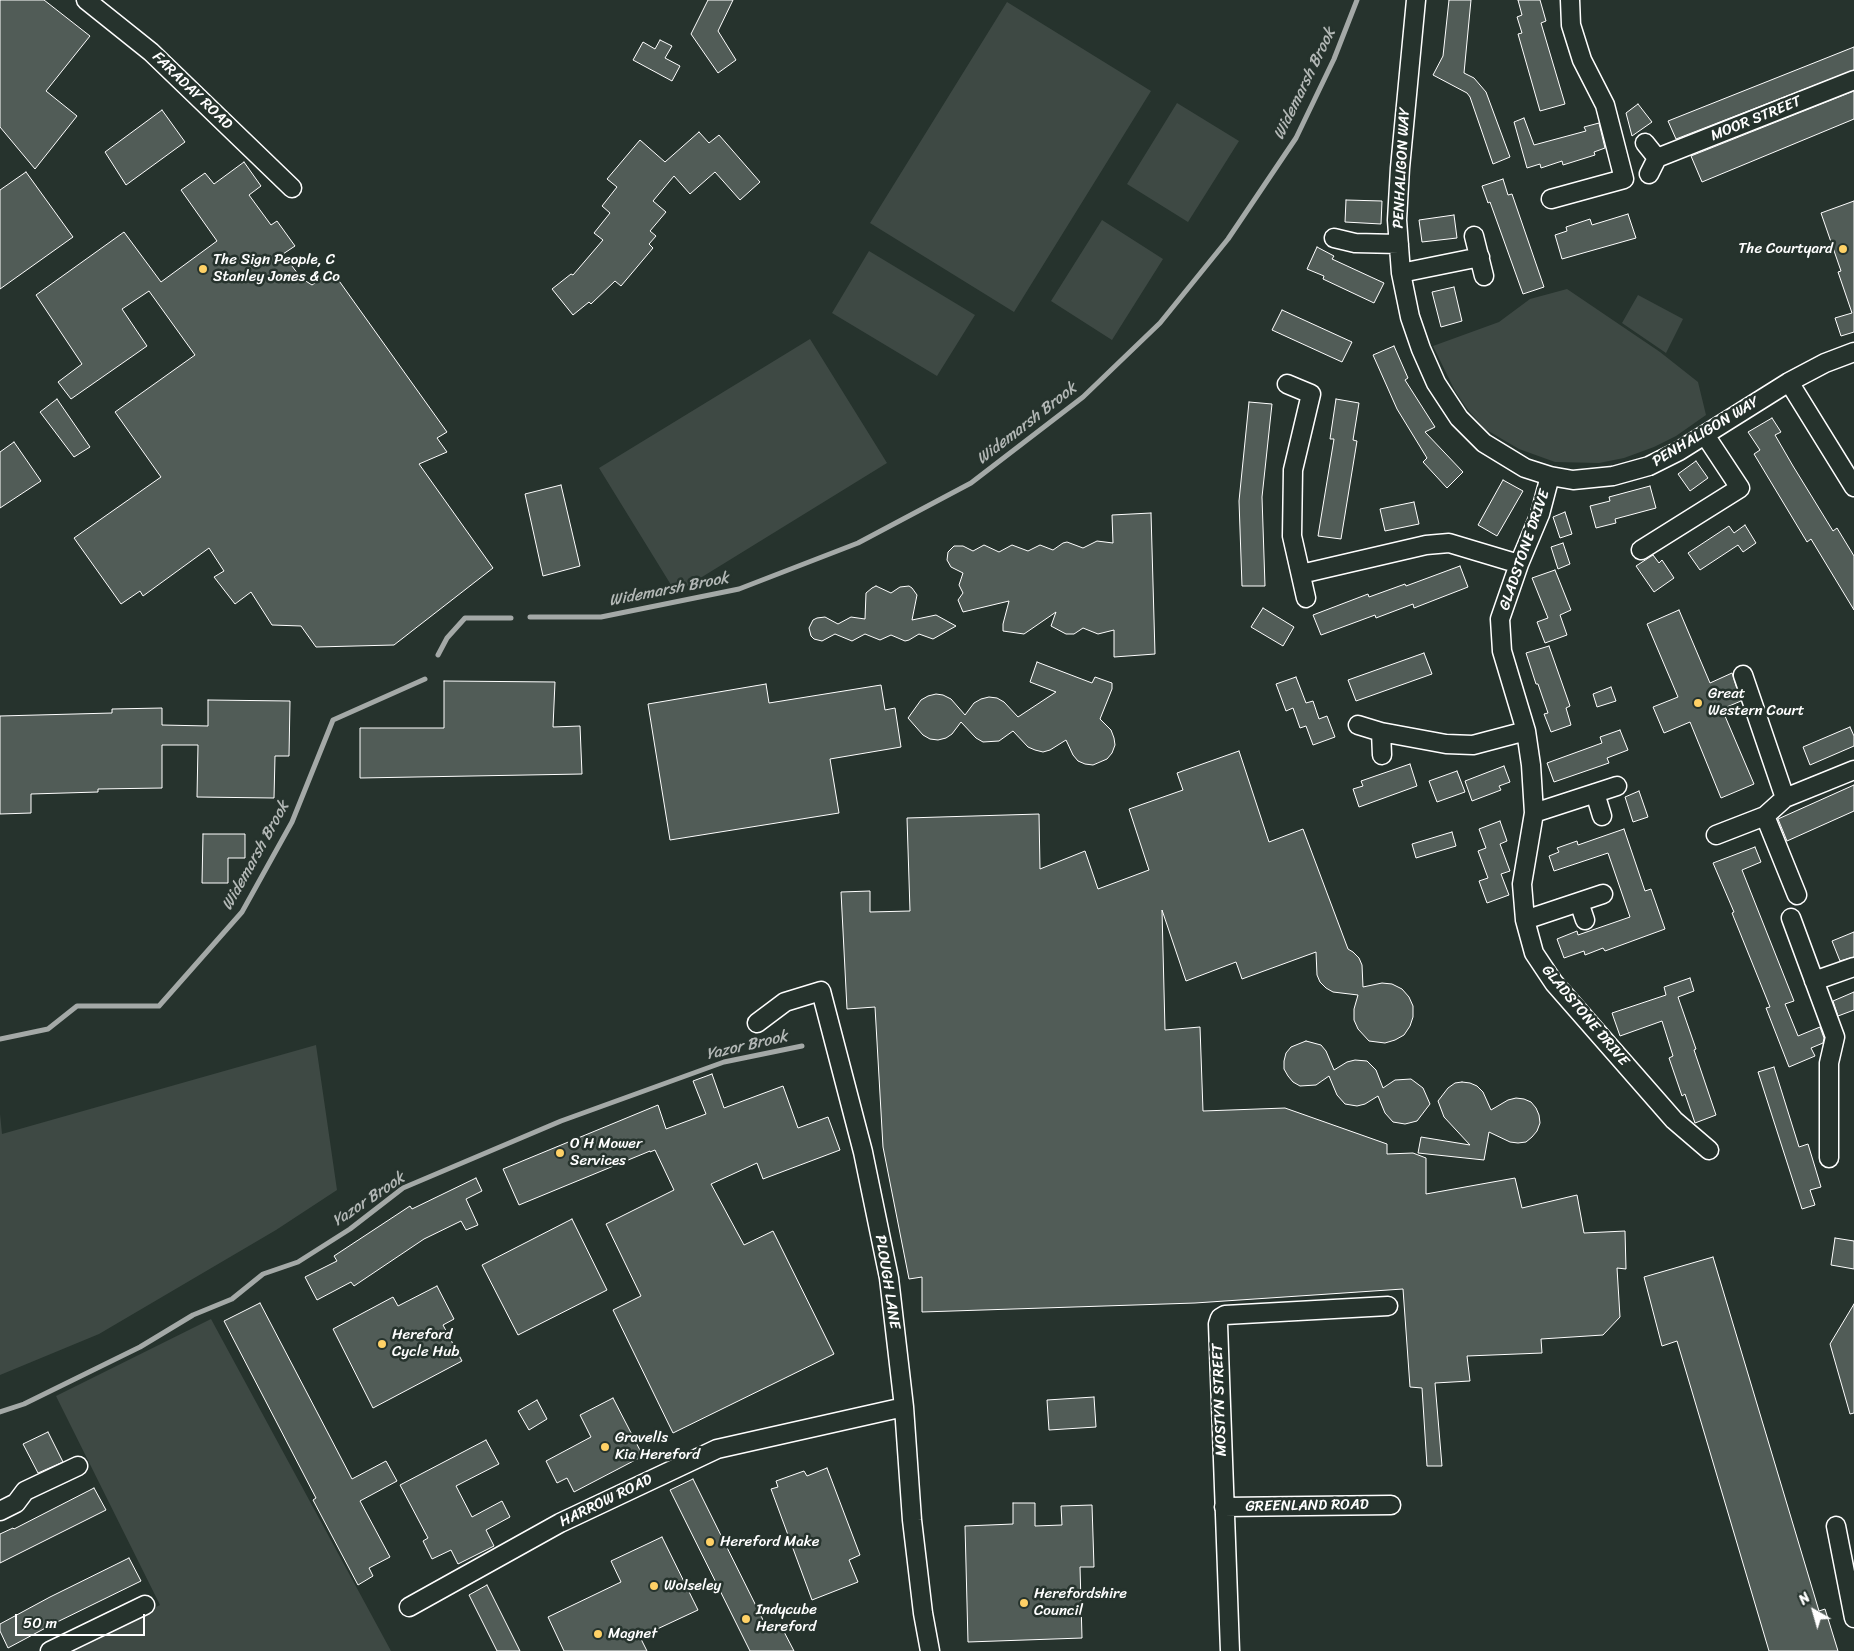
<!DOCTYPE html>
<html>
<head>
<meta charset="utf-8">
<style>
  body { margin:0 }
  #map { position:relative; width:1854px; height:1651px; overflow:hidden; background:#26332d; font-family:Sriracha,sans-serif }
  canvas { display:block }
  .north { position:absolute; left:1789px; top:1586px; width:50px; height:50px; -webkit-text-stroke:4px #26332d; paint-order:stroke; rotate:322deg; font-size:14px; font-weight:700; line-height:20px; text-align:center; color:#fff }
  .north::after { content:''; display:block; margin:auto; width:18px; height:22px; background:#fff; clip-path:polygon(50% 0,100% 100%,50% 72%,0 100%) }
  .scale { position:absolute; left:15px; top:1614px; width:130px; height:22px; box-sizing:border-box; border:2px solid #fff; border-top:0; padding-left:6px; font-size:15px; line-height:18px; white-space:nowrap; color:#fff; -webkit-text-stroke:4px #26332d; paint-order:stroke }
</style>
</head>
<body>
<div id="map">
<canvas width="1854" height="1651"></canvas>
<div class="north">N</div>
<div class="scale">50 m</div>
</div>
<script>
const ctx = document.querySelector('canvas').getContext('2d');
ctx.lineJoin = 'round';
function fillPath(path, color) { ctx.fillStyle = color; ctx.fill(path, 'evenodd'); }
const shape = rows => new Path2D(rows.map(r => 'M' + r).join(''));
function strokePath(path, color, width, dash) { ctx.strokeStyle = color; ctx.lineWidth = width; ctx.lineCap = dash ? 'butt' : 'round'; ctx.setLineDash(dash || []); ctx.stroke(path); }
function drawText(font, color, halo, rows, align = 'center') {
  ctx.font = font + ' Sriracha,sans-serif'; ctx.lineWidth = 5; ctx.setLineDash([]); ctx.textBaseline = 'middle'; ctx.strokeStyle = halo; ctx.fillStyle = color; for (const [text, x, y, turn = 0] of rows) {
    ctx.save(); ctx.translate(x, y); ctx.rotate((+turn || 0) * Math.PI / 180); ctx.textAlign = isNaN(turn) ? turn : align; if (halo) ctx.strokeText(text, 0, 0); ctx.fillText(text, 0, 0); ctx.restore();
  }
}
fillPath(shape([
  [1007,2,1151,91,1014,312,870,223],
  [1177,103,1239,141,1188,222,1127,184],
  [1102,220,1163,259,1112,340,1051,301],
  [869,251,975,315,937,376,832,313],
  [1567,289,1660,352,1698,382,1706,415,1676,436,1654,447,1624,458,1599,463,1555,462,1519,449,1485,429,1468,410,1455,391,1433,346,1499,322,1530,299],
  [1638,295,1683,319,1666,353,1622,323],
  [810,339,887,463,676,593,599,468],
  [316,1045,337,1190,276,1230,99,1334,0,1375,0,1114,2,1134],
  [211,1319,391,1651,68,1651,160,1605,56,1396]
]), '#3e4944');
strokePath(shape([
  [530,617,601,617,739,589,858,543,971,483,1083,397,1160,323,1228,239,1296,138,1334,59,1357,0],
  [438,655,447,638,465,618,511,618],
  [0,1039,48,1029,77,1006,159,1006,242,912,292,822,333,720,425,679],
  [0,1412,24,1404,140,1347,193,1315,232,1299,263,1274,298,1262,350,1229,403,1188,561,1121,724,1062,802,1046]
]), '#a4a9a7', 5);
const building = shape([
  [0,0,44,0,90,36,46,91,77,116,35,169,0,127,0,0],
  [708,0,733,0,718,31,736,60,718,73,691,34,708,0],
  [1449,0,1471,0,1464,73,1474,78,1486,92,1510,157,1493,164,1470,97,1467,93,1433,75,1443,56,1449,0],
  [1518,0,1540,0,1546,21,1541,23,1565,104,1540,111,1518,34,1522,33,1517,17,1522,15,1518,0],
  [660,40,672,46,665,58,680,66,672,81,633,60,643,42,655,49,660,40],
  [1854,47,1854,70,1676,139,1668,121,1854,47],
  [1854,91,1854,119,1702,182,1691,156,1854,91],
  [1638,104,1652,122,1632,136,1626,113,1638,104],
  [162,110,185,142,126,185,105,152,162,110],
  [1524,118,1534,145,1586,131,1584,127,1599,123,1605,148,1594,152,1595,155,1563,165,1562,161,1541,168,1540,164,1527,168,1514,122,1524,118],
  [699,132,709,143,719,135,760,182,740,200,715,172,690,194,674,176,653,201,666,212,650,231,656,236,649,244,653,248,621,286,615,281,591,304,589,302,573,315,552,289,571,274,573,275,603,240,594,233,610,213,602,206,617,187,607,179,640,140,665,162,699,132],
  [244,162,261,186,249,195,271,225,277,221,295,246,283,254,301,278,312,285,332,271,447,432,437,438,447,452,419,464,493,568,394,645,316,647,301,626,272,625,251,592,235,604,214,577,224,571,209,548,143,596,140,591,121,604,74,538,161,477,115,412,195,355,149,291,122,309,147,346,71,399,58,382,82,364,36,295,124,232,161,282,217,241,181,190,205,173,214,184,244,162],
  [26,172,73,237,0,289,0,190,26,172],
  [1503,179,1508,195,1512,194,1544,287,1523,294,1490,202,1488,203,1482,186,1503,179],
  [1346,200,1382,201,1381,224,1345,222,1346,200],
  [1854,201,1854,332,1841,336,1835,318,1852,313,1838,272,1841,271,1821,213,1854,201],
  [1628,214,1636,238,1562,259,1555,235,1567,231,1566,227,1590,219,1592,225,1628,214],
  [1454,215,1457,238,1422,242,1419,220,1454,215],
  [1317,247,1334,256,1332,259,1384,283,1374,303,1323,279,1324,276,1307,269,1317,247],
  [1454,287,1462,321,1441,327,1432,292,1454,287],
  [1282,310,1352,342,1342,362,1272,330,1282,310],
  [1394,346,1408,378,1405,380,1435,427,1425,432,1463,472,1447,488,1423,462,1427,458,1397,409,1373,355,1394,346],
  [57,399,90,447,74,457,40,412,57,399],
  [1336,399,1359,403,1353,440,1357,441,1341,539,1318,536,1334,439,1330,439,1336,399],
  [1249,402,1272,404,1262,497,1265,586,1242,586,1239,501,1249,402],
  [1772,418,1781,432,1775,435,1793,466,1833,531,1837,528,1854,556,1854,610,1811,539,1807,542,1754,454,1760,450,1748,432,1772,418],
  [14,442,41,481,0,508,0,452,14,442],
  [1696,461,1708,478,1690,491,1678,474,1696,461],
  [1503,480,1523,491,1497,536,1478,525,1503,480],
  [561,485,580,566,543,576,525,494,561,485],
  [1650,486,1656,508,1615,519,1616,523,1596,528,1590,506,1610,501,1609,497,1650,486],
  [1414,502,1419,524,1385,531,1380,509,1414,502],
  [1565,512,1572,534,1560,538,1553,517,1565,512],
  [1151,513,1155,654,1114,657,1114,630,1098,634,1083,628,1074,634,1066,634,1051,626,1056,612,1024,634,1003,631,1003,624,1009,601,963,612,958,600,963,593,959,585,963,573,951,567,947,560,948,552,954,546,963,546,973,551,984,545,999,552,1012,545,1028,551,1040,545,1053,550,1063,543,1067,542,1083,548,1097,541,1113,543,1112,515,1151,513],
  [1745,525,1756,543,1743,552,1738,545,1700,570,1688,553,1729,526,1734,533,1745,525],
  [1563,543,1570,564,1558,569,1551,547,1563,543],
  [1653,555,1659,563,1662,560,1674,578,1654,592,1636,566,1653,555],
  [1460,566,1468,587,1414,608,1413,604,1376,618,1375,615,1321,635,1313,615,1368,594,1369,597,1405,584,1406,586,1460,566],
  [1555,570,1571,610,1560,615,1567,635,1545,643,1537,622,1548,618,1532,578,1555,570],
  [876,586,891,593,900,587,909,586,912,588,917,595,912,620,936,615,956,626,933,639,919,634,909,640,905,641,891,635,880,640,865,634,852,641,835,634,822,641,814,639,811,636,809,628,813,620,817,618,825,617,838,624,851,617,865,619,866,593,872,588,876,586],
  [1263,608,1294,627,1283,646,1251,627,1263,608],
  [1679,610,1710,683,1732,673,1741,701,1722,709,1754,784,1721,798,1690,722,1664,733,1653,707,1678,697,1647,624,1679,610],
  [1549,646,1570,706,1566,708,1571,725,1551,732,1544,714,1548,713,1538,684,1536,684,1526,653,1549,646],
  [1424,653,1432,674,1356,701,1348,680,1424,653],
  [1037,662,1092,683,1095,677,1112,683,1112,689,1100,719,1111,730,1114,738,1115,745,1112,753,1107,759,1093,765,1085,764,1078,761,1073,755,1066,740,1050,750,1043,752,1035,750,1028,747,1013,731,999,741,983,742,976,738,961,722,952,734,946,738,938,740,930,739,923,735,908,718,921,700,928,696,936,694,943,695,951,699,965,715,974,703,981,699,989,697,997,698,1004,702,1018,717,1056,692,1030,682,1037,662],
  [1296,677,1306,703,1313,701,1319,719,1327,716,1335,737,1313,745,1306,726,1300,728,1293,708,1286,711,1276,684,1296,677],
  [444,681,555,682,553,727,580,726,582,774,360,778,360,728,444,728,444,681],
  [766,684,769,703,881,685,885,710,895,708,901,747,830,759,839,813,670,840,648,704,766,684],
  [1611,687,1616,701,1597,707,1593,694,1611,687],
  [208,700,290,701,289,756,275,756,274,798,197,797,198,745,162,745,162,788,98,789,98,792,31,794,31,813,0,814,0,716,112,713,112,709,162,708,162,725,208,726,208,700],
  [1850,727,1854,736,1854,746,1810,765,1803,747,1850,727],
  [1620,730,1628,750,1607,758,1609,763,1554,782,1547,763,1602,743,1600,737,1620,730],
  [1239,751,1269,842,1303,829,1348,949,1353,952,1359,958,1362,965,1363,987,1382,983,1392,984,1402,989,1409,997,1413,1006,1413,1017,1410,1026,1404,1035,1395,1040,1385,1043,1369,1041,1358,1029,1354,1020,1354,1009,1358,995,1333,992,1326,988,1320,982,1317,975,1316,952,1242,979,1236,962,1186,981,1162,910,1165,1030,1200,1027,1203,1111,1285,1108,1387,1144,1387,1154,1413,1153,1426,1158,1426,1194,1515,1178,1522,1208,1577,1195,1584,1233,1625,1231,1626,1269,1617,1268,1620,1317,1603,1335,1541,1339,1542,1353,1467,1356,1470,1381,1435,1383,1442,1466,1427,1466,1422,1388,1410,1387,1403,1289,1195,1303,922,1312,922,1277,909,1279,883,1147,875,1007,847,1009,841,892,870,891,870,912,910,911,907,818,1039,814,1040,869,1085,851,1098,889,1149,870,1129,809,1183,790,1177,773,1239,751],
  [1410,764,1417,786,1359,807,1353,789,1363,786,1361,781,1410,764],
  [1504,766,1510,782,1499,786,1501,790,1472,801,1465,781,1504,766],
  [1457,771,1465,792,1437,802,1429,781,1457,771],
  [1854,785,1854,811,1787,841,1778,819,1854,785],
  [1639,791,1648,817,1633,822,1625,797,1639,791],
  [1500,821,1507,841,1500,844,1510,871,1501,874,1509,895,1487,903,1479,881,1488,878,1478,851,1486,848,1479,829,1500,821],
  [1624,829,1645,891,1651,889,1665,929,1605,951,1603,948,1585,955,1584,951,1564,958,1557,939,1577,931,1578,935,1630,917,1608,853,1554,871,1549,856,1559,852,1557,848,1577,841,1578,845,1624,829],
  [1452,832,1456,846,1416,858,1412,844,1452,832],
  [203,834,245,834,245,858,228,858,228,883,202,883,203,834],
  [1755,847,1761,862,1742,870,1794,1001,1785,1004,1798,1036,1820,1027,1824,1038,1823,1043,1811,1048,1815,1056,1789,1067,1766,1008,1770,1007,1732,913,1734,912,1713,863,1755,847],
  [1854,932,1854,957,1840,961,1832,941,1854,932],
  [1690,978,1694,991,1678,997,1696,1049,1694,1050,1716,1115,1695,1123,1685,1094,1682,1096,1669,1058,1673,1056,1662,1021,1620,1036,1612,1013,1666,995,1664,987,1690,978],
  [1854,992,1854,1010,1838,1016,1833,1001,1854,992],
  [1306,1041,1321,1045,1326,1051,1334,1070,1347,1062,1355,1060,1367,1061,1376,1070,1383,1088,1395,1080,1411,1079,1423,1088,1430,1104,1417,1121,1405,1124,1393,1122,1385,1113,1378,1096,1365,1104,1357,1106,1345,1104,1337,1095,1329,1076,1316,1085,1300,1086,1293,1082,1288,1076,1284,1069,1284,1061,1286,1053,1291,1047,1306,1041],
  [1774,1067,1799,1147,1808,1144,1821,1187,1810,1190,1815,1205,1802,1209,1758,1072,1774,1067],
  [712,1074,724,1108,783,1086,798,1128,828,1117,840,1150,763,1179,757,1163,711,1184,744,1245,773,1231,834,1354,673,1433,613,1310,641,1296,606,1224,674,1190,655,1150,650,1152,650,1151,519,1205,503,1169,658,1105,666,1129,706,1114,693,1081,712,1074],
  [1462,1082,1470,1083,1477,1086,1483,1092,1491,1110,1508,1100,1516,1098,1524,1099,1531,1102,1536,1108,1539,1115,1540,1123,1537,1131,1532,1137,1526,1142,1518,1143,1510,1142,1489,1132,1484,1160,1418,1153,1421,1137,1470,1145,1444,1117,1438,1101,1448,1088,1455,1083,1462,1082],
  [476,1178,482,1191,466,1199,478,1225,466,1230,461,1221,424,1239,354,1286,351,1282,317,1300,305,1277,337,1261,334,1256,410,1206,412,1209,476,1178],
  [572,1219,607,1290,518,1335,482,1265,572,1219],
  [1835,1238,1854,1241,1854,1269,1831,1265,1835,1238],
  [1713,1257,1819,1611,1825,1609,1838,1651,1769,1651,1677,1341,1662,1346,1644,1277,1713,1257],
  [437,1286,454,1319,443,1325,462,1361,373,1408,333,1329,393,1297,398,1306,437,1286],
  [260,1303,352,1479,386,1461,397,1481,360,1501,390,1557,369,1568,373,1576,358,1585,313,1500,316,1498,224,1321,260,1303],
  [1854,1304,1854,1413,1850,1414,1830,1344,1854,1304],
  [1094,1397,1096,1427,1049,1430,1047,1400,1094,1397],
  [613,1398,643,1456,574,1492,567,1478,557,1483,546,1461,591,1437,580,1415,613,1398],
  [537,1400,547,1419,529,1430,518,1411,537,1400],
  [48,1432,63,1462,38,1473,23,1444,48,1432],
  [486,1440,499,1464,456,1486,472,1517,502,1501,510,1517,486,1530,494,1546,458,1564,451,1550,432,1559,423,1541,428,1538,400,1485,486,1440],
  [827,1468,860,1555,849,1560,858,1582,812,1600,771,1489,778,1487,776,1481,804,1471,807,1476,827,1468],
  [693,1479,769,1632,781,1626,794,1651,750,1651,670,1490,693,1479],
  [94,1488,106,1510,0,1563,0,1534,13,1528,14,1529,94,1488],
  [1013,1503,1035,1503,1035,1526,1062,1525,1061,1506,1092,1505,1094,1567,1080,1567,1082,1638,968,1642,965,1526,1013,1524,1013,1503],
  [662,1537,698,1610,640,1637,647,1651,564,1651,548,1617,621,1582,611,1561,662,1537],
  [129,1558,141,1581,53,1624,8,1648,0,1631,0,1624,50,1597,129,1558],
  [487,1585,520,1651,497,1651,469,1595,487,1585]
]);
fillPath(building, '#515c57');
strokePath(building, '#fff', 1);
const minor = shape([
  [86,0,151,52,292,188],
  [1416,0,1400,168,1397,220,1401,273,1410,317,1421,349,1436,383,1459,418,1484,443,1525,468,1550,476,1573,480,1613,476,1649,466,1679,451,1789,382,1825,363,1854,352],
  [1645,143,1657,158,1649,174],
  [1657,158,1854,80],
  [1551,199,1624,179,1605,105,1582,60,1571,25,1570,0],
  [1474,236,1484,276],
  [1334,238,1355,243,1399,244],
  [1401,273,1480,257],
  [1789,382,1854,487],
  [1287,384,1311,394,1293,470,1292,536,1306,598],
  [1550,476,1540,514,1519,564,1500,619,1502,651,1526,731,1531,765,1534,813,1522,884,1525,920,1534,953,1554,983,1674,1120,1709,1150],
  [1641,550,1740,488,1705,435],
  [1301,574,1426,545,1449,543,1519,564],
  [1743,675,1785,798],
  [1358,725,1381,732,1446,744,1473,745,1526,731],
  [1381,732,1382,755],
  [1595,793,1602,816],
  [1534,813,1617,786],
  [1765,816,1797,895],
  [1716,835,1765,816,1785,798,1854,770],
  [1579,902,1585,920],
  [1791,918,1835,1037,1829,1063,1829,1158],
  [1525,920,1603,894],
  [1814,981,1854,967],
  [757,1023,785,1002,821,991,863,1152,889,1278,904,1407,912,1520,923,1613,930,1651],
  [1224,1507,1391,1505],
  [0,1511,16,1503,25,1491,78,1466],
  [1836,1526,1854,1618],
  [409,1607,560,1523,717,1449,904,1407],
  [50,1651,145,1605],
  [1230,1651,1218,1324,1220,1318,1225,1315,1388,1306]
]);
strokePath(minor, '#fff', 21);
strokePath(minor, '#26332d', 18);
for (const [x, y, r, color] of [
  [1843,249,5,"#ffd166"],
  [203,269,5,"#ffd166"],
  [1698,703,5,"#ffd166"],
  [560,1153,5,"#ffd166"],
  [382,1344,5,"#ffd166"],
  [605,1447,5,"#ffd166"],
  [710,1542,5,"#ffd166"],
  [654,1586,5,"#ffd166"],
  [1024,1603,5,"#ffd166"],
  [746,1619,5,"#ffd166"],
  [598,1634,5,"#ffd166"]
]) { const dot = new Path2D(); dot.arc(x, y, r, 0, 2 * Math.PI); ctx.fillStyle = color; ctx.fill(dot); strokePath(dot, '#26332d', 2); }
drawText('15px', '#fff', '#26332d', [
  ["FARADAY ROAD",192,91,44],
  ["MOOR STREET",1756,119,-22],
  ["PENHALIGON WAY",1402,168,-87],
  ["PENHALIGON WAY",1706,432,-31],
  ["GLADSTONE DRIVE",1525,550,-71],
  ["GLADSTONE DRIVE",1585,1016,50],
  ["PLOUGH LANE",887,1282,81],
  ["MOSTYN STREET",1220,1400,-92],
  ["HARROW ROAD",606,1501,-26],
  ["GREENLAND ROAD",1307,1506,-1]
]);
drawText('15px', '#fff', '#26332d', [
  ["The Courtyard",1833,249,"right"],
  ["The Sign People, C",213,260],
  ["Stanley Jones & Co",213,277],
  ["Great",1708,694],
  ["Western Court",1708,711],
  ["O H Mower",570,1144],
  ["Services",570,1161],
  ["Hereford",392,1335],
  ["Cycle Hub",392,1352],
  ["Gravells",615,1438],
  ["Kia Hereford",615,1455],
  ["Hereford Make",720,1542],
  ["Wolseley",664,1586],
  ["Herefordshire",1034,1594],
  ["Council",1034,1611],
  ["Indycube",756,1610],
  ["Hereford",756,1627],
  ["Magnet",608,1634]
], 'left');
drawText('italic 16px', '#b3b8b6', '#26332d', [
  ["Widemarsh Brook",1305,84,-64],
  ["Widemarsh Brook",1027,424,-38],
  ["Widemarsh Brook",669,590,-11],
  ["Widemarsh Brook",256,856,-61],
  ["Yazor Brook",747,1046,-13],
  ["Yazor Brook",369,1200,-34]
]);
</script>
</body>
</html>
